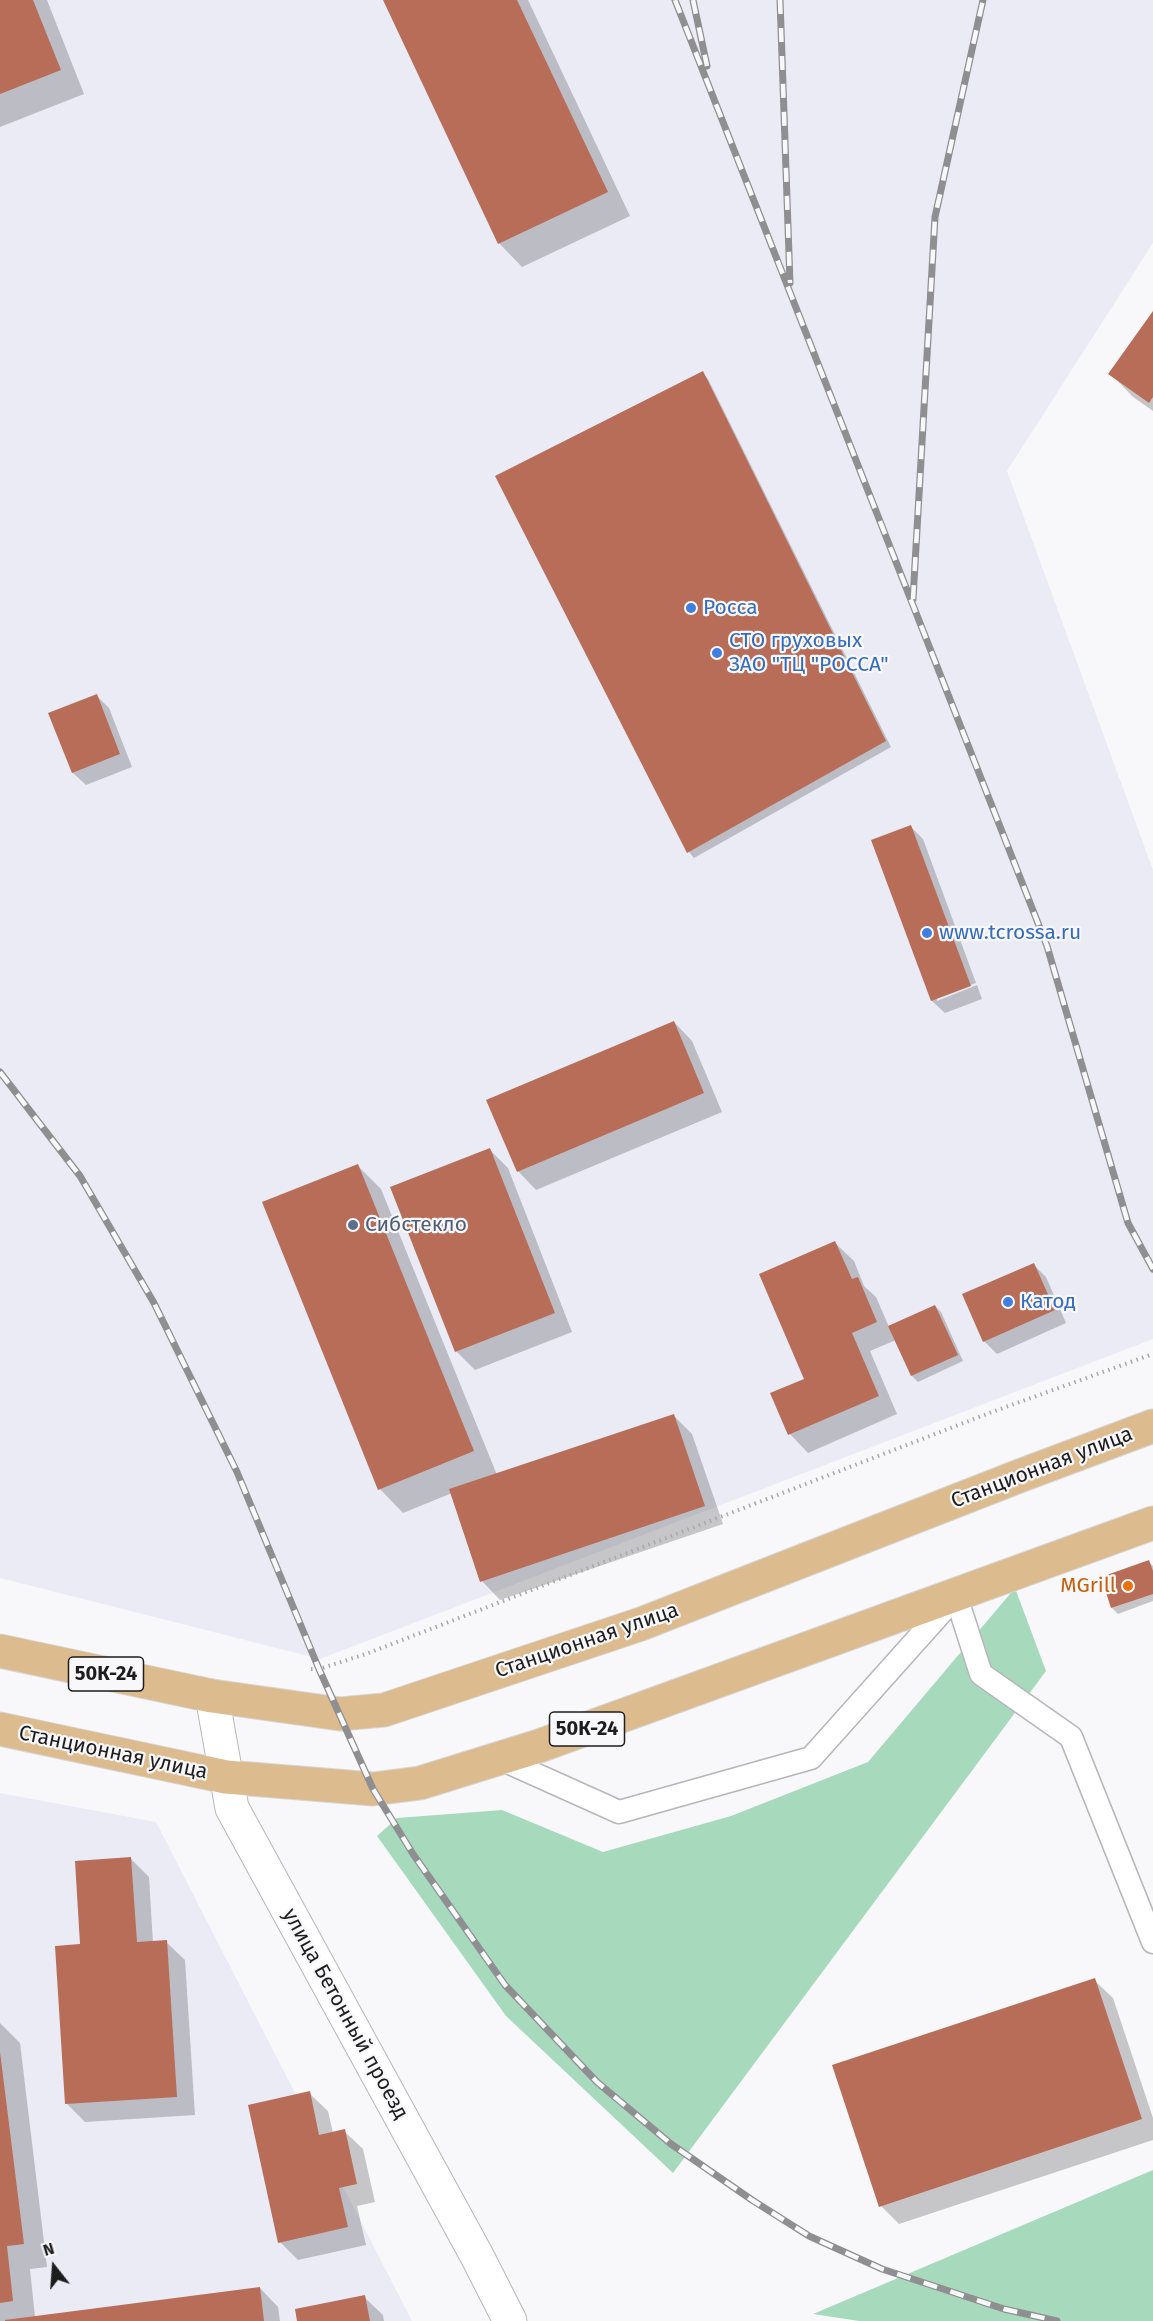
<!DOCTYPE html>
<html>
<head>
<meta charset="utf-8">
<style>
  body { margin:0 }
  #map { position:relative; width:1153px; height:2321px; overflow:hidden; background:#f8f8fb; font-family:"Fira Sans",sans-serif }
  canvas { display:block }
  .north { position:absolute; left:24px; top:2237px; width:60px; height:60px; -webkit-text-stroke:4px #f8f8fb; paint-order:stroke; rotate:343deg; font-size:16px; font-weight:700; line-height:24px; text-align:center; color:#1d1d1e }
  .north::after { content:''; display:block; margin:auto; width:21px; height:27px; background:#1d1d1e; clip-path:polygon(50% 0,100% 100%,50% 72%,0 100%) }
</style>
</head>
<body>
<div id="map">
<canvas width="1153" height="2321"></canvas>
<div class="north">N</div>
</div>
<script>
const ctx = document.querySelector('canvas').getContext('2d');
ctx.lineJoin = 'round';
function fillPath(path, color) { ctx.fillStyle = color; ctx.fill(path, 'evenodd'); }
const shape = rows => new Path2D(rows.map(r => 'M' + r).join(''));
function strokePath(path, color, width, dash) { ctx.strokeStyle = color; ctx.lineWidth = width; ctx.lineCap = dash ? 'butt' : 'round'; ctx.setLineDash(dash || []); ctx.stroke(path); }
function drawText(font, color, halo, rows, align = 'center') {
  ctx.font = font + ' "Fira Sans",sans-serif'; ctx.lineWidth = 4.5; ctx.setLineDash([]); ctx.textBaseline = 'middle'; ctx.strokeStyle = halo; ctx.fillStyle = color; for (const [text, x, y, turn = 0] of rows) {
    ctx.save(); ctx.translate(x, y); ctx.rotate((+turn || 0) * Math.PI / 180); ctx.textAlign = isNaN(turn) ? turn : align; if (halo) ctx.strokeText(text, 0, 0); ctx.fillText(text, 0, 0); ctx.restore();
  }
}
fillPath(shape([
  [0,0,1153,0,1153,243,1007,471,1153,870,1153,1339,320,1659,0,1578],
  [0,1793,156,1822,412,2321,0,2321]
]), '#ebebf6');
fillPath(shape([
  [1015,1588,1046,1671,673,2173,506,2016,377,1836,397,1818,502,1810,603,1852,731,1816,868,1762],
  [1153,2170,1153,2321,859,2321,813,2314]
]), '#a7dabd');
fillPath(shape([
  [0,0,47,0,84,94,0,127],
  [385,0,528,0,630,216,522,267,499,243],
  [1153,313,1153,411,1133,397,1110,373],
  [702,373,708,379,891,747,694,858,689,852],
  [96,695,109,708,132,767,86,785,73,773,50,714],
  [910,826,923,839,976,983,937,998,937,1001,977,985,982,999,945,1013,932,1001],
  [674,1022,692,1041,722,1112,536,1190,518,1171],
  [490,1150,508,1168,572,1332,475,1370,456,1351,392,1188],
  [357,1165,381,1189,497,1475,673,1415,692,1434,723,1524,500,1600,482,1581,452,1493,403,1513,380,1489],
  [835,1243,854,1261,864,1286,876,1297,889,1327,935,1306,941,1312,963,1361,918,1382,912,1376,896,1340,870,1351,897,1414,808,1453,790,1434,806,1379],
  [1034,1265,1046,1277,1066,1323,997,1354,984,1341],
  [1149,1562,1153,1566,1153,1601,1118,1614,1112,1608],
  [131,1859,149,1877,153,1943,166,1942,185,1960,195,2115,85,2122,67,2104,82,1945],
  [1094,1980,1113,1998,1153,2118,1153,2140,899,2224,881,2206],
  [0,2023,20,2043,47,2267,30,2269,35,2317,260,2288,278,2307,280,2321,0,2321],
  [309,2093,328,2111,333,2133,344,2131,363,2149,375,2202,357,2206,366,2245,298,2260,280,2242],
  [364,2297,383,2315,384,2321,299,2321]
]), '#0003');
fillPath(shape([
  [0,0,33,0,61,70,0,94],
  [383,0,517,0,608,192,498,244],
  [1153,311,1153,397,1149,403,1108,374],
  [703,371,886,741,687,853,495,476],
  [97,694,120,754,72,773,48,713],
  [911,825,971,986,931,1001,871,840],
  [674,1021,704,1093,517,1172,486,1100],
  [490,1148,555,1313,455,1352,390,1187],
  [358,1164,474,1451,378,1490,262,1202],
  [835,1241,852,1279,858,1277,877,1322,852,1333,879,1396,788,1435,770,1393,804,1379,759,1274],
  [1034,1263,1055,1310,983,1342,962,1294],
  [935,1305,958,1355,911,1376,888,1326],
  [674,1414,705,1506,480,1582,449,1489],
  [1149,1560,1153,1571,1153,1594,1111,1608,1101,1577],
  [131,1857,137,1942,167,1940,177,2097,65,2104,55,1946,80,1944,75,1861],
  [1095,1978,1142,2119,879,2207,832,2065],
  [0,2052,24,2244,7,2246,13,2301,0,2303],
  [310,2091,319,2135,345,2129,357,2184,339,2188,348,2227,278,2243,248,2105],
  [260,2287,264,2321,5,2321,5,2320],
  [365,2295,370,2321,297,2321,295,2309]
]), '#b76d57');
const service = shape([
  [956,1596,981,1674,1071,1737,1153,1942],
  [501,1759,619,1812,811,1758,955,1597]
]);
const tertiary = shape([
  [212,1696,232,1808,477,2256,510,2321]
]);
const primary = shape([
  [0,1651,212,1696,340,1714,384,1710,641,1624,1022,1475,1153,1426],
  [0,1729,226,1777,373,1789,420,1783,539,1746,1153,1523]
]);
strokePath(service, '#b6b6b9', 25);
strokePath(tertiary, '#b6b6b9', 35);
strokePath(primary, '#d6d6d6', 35);
strokePath(shape([
  [311,1669,319,1669,366,1654,992,1412,1153,1354]
]), '#a8a8aa', 4, [1.5, 4.5]);
strokePath(service, '#fff', 22);
strokePath(tertiary, '#fff', 33);
strokePath(primary, '#dcbb8f', 33);
const rail = shape([
  [675,0,1047,946,1128,1223,1153,1269],
  [693,0,707,66],
  [780,0,790,283],
  [913,599,935,217,983,0],
  [0,1072,80,1176,154,1303,237,1472,319,1669,373,1789,413,1854,505,1985,597,2082,671,2144,752,2200,809,2236,882,2269,1004,2309,1057,2321]
]);
strokePath(rail, '#8f8f91', 7);
strokePath(rail, '#f8f8fb', 4.5, [14]);
for (const [x, y, r, color] of [
  [691,608,6,"#3f7fe0"],
  [717,653,6,"#3f7fe0"],
  [927,933,6,"#3f7fe0"],
  [353,1225,6,"#5c6f8a"],
  [1008,1302,6,"#3f7fe0"],
  [1128,1586,6,"#e8710a"]
]) { const dot = new Path2D(); dot.arc(x, y, r, 0, 2 * Math.PI); ctx.fillStyle = color; ctx.fill(dot); strokePath(dot, '#f8f8fb', 2); }
for (const [x, y, w] of [
  [106,1674,75],
  [587,1729,75]
]) { const box = new Path2D(); box.roundRect(x - w / 2, y - 17, w, 34, 4.5); ctx.fillStyle = '#f8f8fb'; ctx.fill(box); strokePath(box, '#1d1d1e', 1.5); }
drawText('bold 20px', '#1d1d1e', null, [
  ["50К-24",106,1674],
  ["50К-24",587,1729]
]);
drawText('21px', '#366cbe', '#f8f8fb', [
  ["Росса",703,608],
  ["СТО груховых",729,641],
  ["ЗАО \"ТЦ \"РОССА\"",729,665],
  ["www.tcrossa.ru",939,933],
  ["Катод",1020,1302]
], 'left');
drawText('21px', '#4e5e75', '#f8f8fb', [
  ["Сибстекло",365,1225]
], 'left');
drawText('21px', '#1d1d1e', '#f8f8fb', [
  ["Станционная улица",1042,1468,-21],
  ["Станционная улица",587,1641,-19],
  ["Станционная улица",113,1753,12],
  ["улица Бетонный проезд",345,2014,61]
]);
drawText('21px', '#c56008', '#f8f8fb', [
  ["MGrill",1116,1586]
], 'right');
</script>
</body>
</html>
